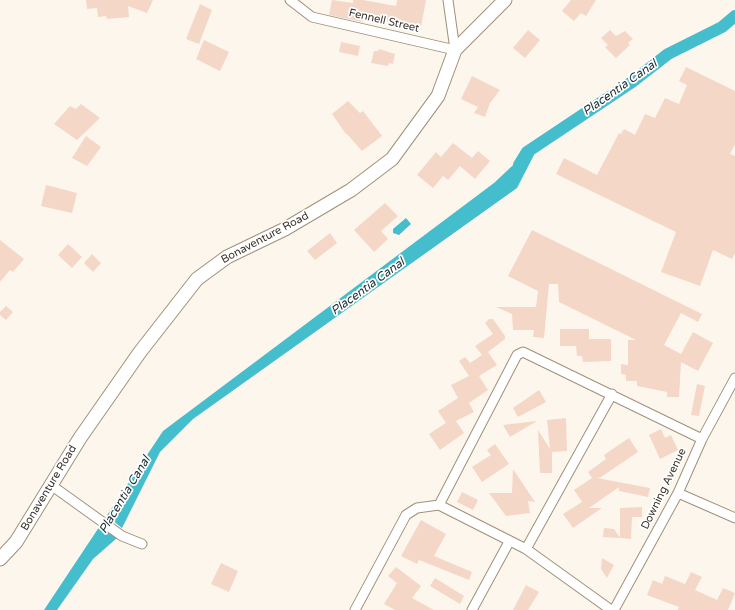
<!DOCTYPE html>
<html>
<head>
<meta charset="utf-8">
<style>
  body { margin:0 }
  canvas { display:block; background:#fdf6ec }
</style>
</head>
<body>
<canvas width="735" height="610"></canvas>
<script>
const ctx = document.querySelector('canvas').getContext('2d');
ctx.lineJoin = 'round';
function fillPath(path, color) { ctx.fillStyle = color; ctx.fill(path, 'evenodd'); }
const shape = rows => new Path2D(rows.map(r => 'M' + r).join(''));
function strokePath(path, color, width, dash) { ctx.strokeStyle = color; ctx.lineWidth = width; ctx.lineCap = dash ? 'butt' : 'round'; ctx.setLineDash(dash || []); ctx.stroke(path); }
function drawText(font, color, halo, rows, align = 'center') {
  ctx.font = font + ' "Varela Round",sans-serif'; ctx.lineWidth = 3.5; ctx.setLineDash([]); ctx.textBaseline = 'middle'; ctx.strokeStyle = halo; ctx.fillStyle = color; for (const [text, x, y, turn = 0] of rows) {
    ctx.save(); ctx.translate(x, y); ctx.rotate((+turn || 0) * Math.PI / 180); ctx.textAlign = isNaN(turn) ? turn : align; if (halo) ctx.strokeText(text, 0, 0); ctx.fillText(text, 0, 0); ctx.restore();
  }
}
fillPath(shape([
  [632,82,536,151,517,188,193,419,160,452,117,538,93,559,57,610,44,610,163,431,494,183,527,152],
  [406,218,411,224,399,235,393,233,393,229]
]), '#44bdcc');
fillPath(shape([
  [105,514,123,529,118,539,97,525]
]), '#fdf6ec');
strokePath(shape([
  [519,165,527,152,632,82,668,54,722,27,735,16]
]), '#44bdcc', 12);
fillPath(shape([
  [86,0,153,0,147,13,128,6,129,17,107,19,106,16,98,17,97,8,87,9],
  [332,0,353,3,353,0,363,0,396,6,397,0,426,0,421,27,364,17,363,22,329,15],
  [571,0,596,0,586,16,581,13,574,21,562,11],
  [200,4,212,10,199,44,186,39],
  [528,30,540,40,525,58,513,48],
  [610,30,616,36,625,31,633,39,628,43,630,45,616,58,605,47,608,45,601,38],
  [204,40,229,52,220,71,196,59],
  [341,42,360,46,358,56,339,52],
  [379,49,395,54,393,64,389,63,388,66,371,63,374,51,378,51],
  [686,67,735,91,735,144,730,154,735,156,735,253,732,259,713,250,700,286,661,272,676,232,556,174,564,158,597,175,619,133,621,134,624,129,635,135,645,114,655,118,665,98,679,104,687,85,679,81],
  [472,76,500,90,490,103,485,117,474,113,478,107,461,99],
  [348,101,360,113,363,111,382,136,362,151,347,134,346,134,332,114],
  [81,104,100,118,77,140,54,124,70,106,76,109],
  [86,136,101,147,87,166,72,158],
  [453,143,472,158,478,151,490,161,475,179,460,166,448,180,443,176,433,188,417,175,436,152,441,157],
  [46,185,77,193,72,213,41,206],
  [385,203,398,216,381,231,388,239,374,252,354,230],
  [532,230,702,314,698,322,681,313,664,345,681,354,693,332,713,343,698,371,681,362,679,397,667,397,667,392,637,386,637,381,626,381,626,375,621,374,621,364,628,365,628,340,636,340,559,302,558,284,549,284,544,338,533,337,534,330,513,330,512,314,496,307,536,307,538,291,508,276],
  [330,233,337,243,315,260,307,251],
  [0,240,24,259,13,272,10,270,0,282],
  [68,244,82,257,72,268,58,255],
  [92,254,101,263,93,272,84,263],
  [6,306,13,312,6,320,0,315,0,312],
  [489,319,493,319,505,336,505,339,488,352,497,365,479,376,488,390,469,403,474,412,456,421,464,433,440,450,429,434,446,423,438,411,458,398,451,385,469,376,459,361,465,357,470,363,482,355,475,346,493,334,485,323],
  [560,329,589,329,589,339,611,339,611,361,583,362,582,356,577,356,576,346,560,346],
  [697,384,705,386,699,416,691,415],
  [539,390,546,402,518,417,513,408],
  [566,418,567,451,552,452,552,473,540,473,538,430,550,449,547,420],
  [537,421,510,437,503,425],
  [661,429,665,438,671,435,678,450,660,459,649,435],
  [629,438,638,452,601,477,597,478,650,488,648,497,619,491,619,487,589,508,602,508,573,528,563,514,582,502,574,490,592,478,588,472,606,459,604,455],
  [495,444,509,464,482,482,472,467,491,455,487,450],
  [513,469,535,502,528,501,530,513,506,516,489,493,512,493],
  [462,492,478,500,473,510,457,502],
  [642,507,642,517,632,517,631,539,620,538,620,508],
  [421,520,446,534,434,556,472,572,469,580,419,560,417,564,401,556],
  [604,528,614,529,620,538,603,537],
  [602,558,614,565,607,578,601,569],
  [221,563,238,571,229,592,211,584],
  [396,567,421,586,412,598,434,610,395,610,384,604,397,583,388,576],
  [691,572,702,577,695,590,717,600,723,588,735,593,728,610,678,610,679,607,647,595,653,580,662,584,665,576,685,584],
  [435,578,464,596,460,604,430,586],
  [526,585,539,592,528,610,513,610]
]), '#f4d7c7');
const street = shape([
  [290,0,312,17,455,50,448,0],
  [51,485,122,536,142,544],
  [678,493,735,518],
  [439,505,526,549,611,610],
  [526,549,612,394],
  [355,610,406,515,417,508,439,505,517,355,523,352,702,439],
  [472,610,509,542],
  [614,610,678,493,702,439,735,378]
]);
const secondary = shape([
  [0,559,16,542,80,438,140,352,197,279,227,257,285,229,351,190,392,159,438,96,455,50,505,0]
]);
strokePath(street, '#a19079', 11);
strokePath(secondary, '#a19079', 15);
strokePath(street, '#fff', 9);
strokePath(secondary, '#fff', 13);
drawText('11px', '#3a3329', '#fff', [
  ["Fennell Street",384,21,13],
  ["Bonaventure Road",265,238,-28],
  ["Bonaventure Road",49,488,-59],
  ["Downing Avenue",664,489,-64]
]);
drawText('italic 12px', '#192e31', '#fff', [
  ["Placentia Canal",620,88,-35],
  ["Placentia Canal",368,287,-36],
  ["Placentia Canal",125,495,-59]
]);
</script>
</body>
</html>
